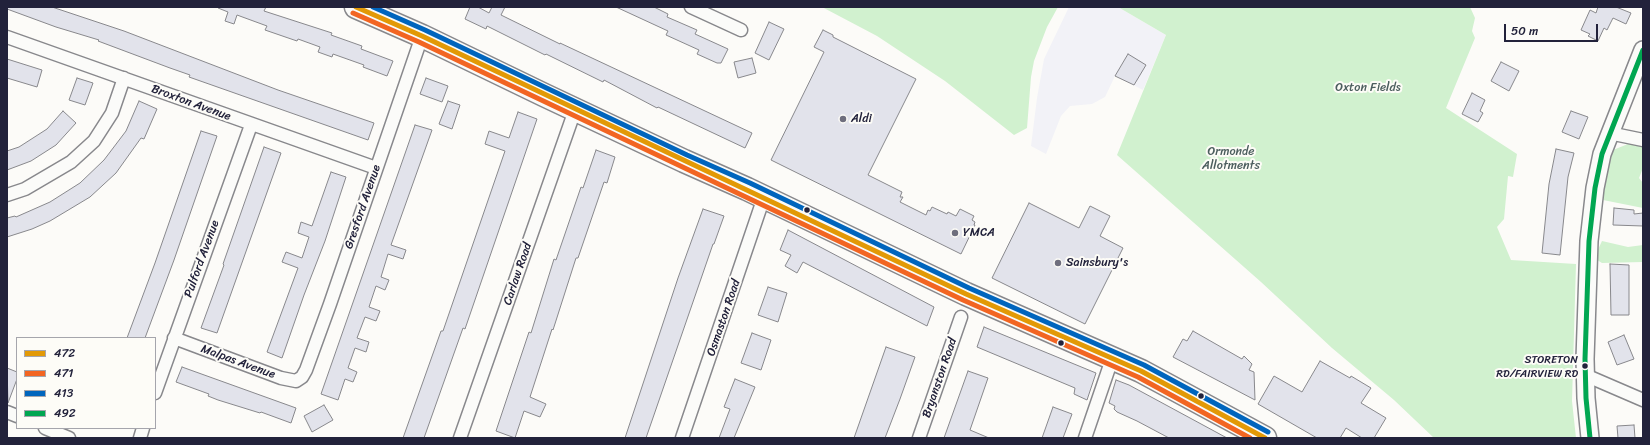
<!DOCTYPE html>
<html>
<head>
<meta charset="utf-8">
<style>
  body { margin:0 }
  #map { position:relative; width:1650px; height:445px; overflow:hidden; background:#fcfbf8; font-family:Sriracha,sans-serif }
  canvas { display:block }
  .frame { position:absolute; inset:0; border:8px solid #22223b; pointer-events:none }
  .legend { position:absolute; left:16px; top:337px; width:140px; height:92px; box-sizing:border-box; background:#fdfcf7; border:1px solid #a5a5ac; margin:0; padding:5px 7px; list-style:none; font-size:12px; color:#22223b }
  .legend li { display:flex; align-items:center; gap:8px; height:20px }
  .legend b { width:20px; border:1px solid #a5a5ac }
  .scale { position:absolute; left:1504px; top:24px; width:94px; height:18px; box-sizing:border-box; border:2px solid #22223b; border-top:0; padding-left:5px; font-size:12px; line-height:14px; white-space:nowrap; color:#22223b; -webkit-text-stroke:3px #fdfcf7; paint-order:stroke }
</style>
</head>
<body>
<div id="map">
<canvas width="1650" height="445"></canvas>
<div class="frame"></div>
<ul class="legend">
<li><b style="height:5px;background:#e29906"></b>472</li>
<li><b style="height:5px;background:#f26522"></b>471</li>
<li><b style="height:5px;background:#0065bd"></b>413</li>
<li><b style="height:5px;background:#00a651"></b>492</li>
</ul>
<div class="scale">50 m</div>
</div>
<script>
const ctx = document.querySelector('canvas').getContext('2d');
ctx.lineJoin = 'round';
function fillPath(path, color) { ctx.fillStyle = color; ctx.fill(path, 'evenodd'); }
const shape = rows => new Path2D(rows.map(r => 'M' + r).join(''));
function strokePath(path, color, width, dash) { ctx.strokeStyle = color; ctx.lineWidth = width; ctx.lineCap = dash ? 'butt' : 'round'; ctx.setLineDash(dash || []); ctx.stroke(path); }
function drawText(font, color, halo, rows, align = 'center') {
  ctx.font = font + ' Sriracha,sans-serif'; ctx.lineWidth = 4; ctx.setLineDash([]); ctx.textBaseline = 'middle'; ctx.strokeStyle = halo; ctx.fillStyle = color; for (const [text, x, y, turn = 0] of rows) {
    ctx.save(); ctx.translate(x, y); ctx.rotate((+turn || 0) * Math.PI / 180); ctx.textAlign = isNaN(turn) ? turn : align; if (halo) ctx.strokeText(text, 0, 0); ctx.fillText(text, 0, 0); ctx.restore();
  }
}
fillPath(shape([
  [1069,7,1118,7,1166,35,1143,90,1115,76,1105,97,1092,104,1070,106,1061,116,1046,154,1031,146,1037,98,1044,59]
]), '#f2f2f7');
fillPath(shape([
  [822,7,1058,7,1047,27,1034,61,1031,77,1027,128,1014,135,945,81,877,36],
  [1118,7,1470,7,1475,18,1472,31,1475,38,1446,108,1517,154,1513,177,1508,176,1504,219,1497,227,1511,260,1576,264,1572,401,1576,438,1434,438,1394,400,1332,348,1261,282,1117,155,1166,35],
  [1643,138,1643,168,1639,178,1643,183,1643,208,1603,200,1603,170,1613,150],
  [1602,241,1628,247,1643,245,1643,262,1602,263,1594,258]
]), '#d1f1cf');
const building = shape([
  [7,7,52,7,124,31,278,90,374,123,368,140,189,77,190,75,170,68,98,41,99,40,56,27,7,9,7,7],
  [218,7,266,7,264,11,332,33,331,35,362,46,361,49,393,61,387,76,363,67,364,65,333,54,332,57,318,52,320,47,298,39,297,41,265,30,267,26,237,15,234,24,225,21,228,12,218,8,218,7],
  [470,7,478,7,489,13,492,7,505,7,501,15,560,44,560,43,752,133,745,148,658,107,657,108,604,80,603,82,546,54,545,55,487,26,486,29,465,19,470,7],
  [616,7,654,7,668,14,667,17,697,30,695,34,728,49,721,63,717,63,697,54,699,50,666,35,668,31,616,7],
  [1598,7,1616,7,1631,13,1626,24,1613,18,1607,30,1604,28,1598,41,1588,36,1590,34,1581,30,1590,10,1596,13,1598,7],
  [769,22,784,29,769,60,755,53,769,22],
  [823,30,833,35,833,37,916,79,868,175,902,192,900,197,903,197,900,202,926,215,928,210,930,211,932,207,947,214,948,212,956,216,960,209,974,216,972,220,975,222,974,225,975,225,961,254,771,160,824,52,814,47,823,30],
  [1128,54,1146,65,1134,85,1115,76,1128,54],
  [752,58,756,73,738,78,734,62,752,58],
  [7,59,42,70,37,87,7,78,7,59],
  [1501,62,1519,71,1509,91,1491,81,1501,62],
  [77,78,93,83,85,105,69,100,77,78],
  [426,78,448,86,442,102,420,94,426,78],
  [1472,93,1485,100,1480,111,1483,113,1478,122,1462,114,1472,93],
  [139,101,157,109,144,139,141,138,116,173,90,197,50,221,32,229,7,237,7,218,15,216,16,217,50,202,80,183,104,160,126,131,139,101],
  [448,101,460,105,452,129,439,124,448,101],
  [63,111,76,123,56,145,31,161,7,170,7,151,19,147,47,129,63,111],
  [1571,111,1588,117,1579,139,1562,132,1571,111],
  [518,112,537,119,465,329,463,328,424,438,403,438,441,331,443,331,505,151,485,144,489,131,509,138,518,112],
  [415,125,432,130,391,245,406,250,403,259,388,254,381,277,389,280,385,290,376,286,369,307,380,311,376,321,365,317,357,338,369,342,366,352,355,348,348,368,357,372,353,382,345,379,338,400,321,394,415,125],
  [201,131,217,136,174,260,145,338,127,338,155,263,201,131],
  [264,147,281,153,217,333,201,328,224,265,223,264,264,147],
  [1556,149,1574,153,1568,177,1560,255,1542,253,1549,184,1556,149],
  [596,150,615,157,607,183,604,182,578,258,576,258,553,330,552,329,530,397,546,404,540,417,524,411,515,438,496,431,529,332,531,333,554,259,556,260,581,187,583,188,596,150],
  [331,172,346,177,325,241,304,295,282,358,267,352,298,268,282,262,286,252,302,258,309,237,298,233,301,222,312,226,331,172],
  [1029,203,1079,228,1090,206,1110,216,1100,236,1123,248,1085,324,992,278,1029,203],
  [1614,208,1634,210,1634,214,1643,213,1643,226,1613,225,1614,208],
  [703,209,724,216,714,244,713,244,646,438,625,438,678,278,703,209],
  [788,230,934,307,927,326,803,262,797,273,785,266,791,255,780,250,788,230],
  [1610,264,1629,265,1629,315,1611,315,1610,264],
  [768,287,787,293,778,322,758,315,768,287],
  [984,327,1096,373,1087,400,1074,394,1075,388,977,347,984,327],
  [1193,331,1242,359,1244,356,1252,364,1249,370,1254,372,1255,400,1173,357,1183,339,1187,341,1193,331],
  [752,333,771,340,761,370,741,363,752,333],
  [1624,335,1634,359,1617,365,1608,342,1624,335],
  [886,347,915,357,900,399,885,438,854,438,886,347],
  [1320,361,1350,378,1351,376,1371,388,1361,403,1386,418,1374,438,1362,438,1346,428,1340,438,1317,438,1258,404,1274,376,1302,392,1320,361],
  [182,367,296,408,291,423,261,412,260,413,218,400,208,396,209,394,176,382,182,367],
  [7,368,17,372,17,379,8,403,7,368],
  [968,371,988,378,970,430,989,438,944,438,968,371],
  [735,379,755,387,734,438,719,438,730,409,724,407,735,379],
  [1116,380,1129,385,1227,438,1169,438,1137,421,1117,412,1114,409,1115,406,1109,403,1116,380],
  [324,405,333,420,312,432,304,416,324,405],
  [1053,407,1072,414,1063,438,1042,438,1053,407],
  [1634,425,1635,438,1618,438,1617,426,1634,425]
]);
fillPath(building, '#e2e3eb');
strokePath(building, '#88888c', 1);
const street = shape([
  [691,7,741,30],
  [7,37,376,168],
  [1609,133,1643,140],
  [7,195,25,189,71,162,94,141,112,113,124,78],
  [174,338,281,378,296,381,302,377,306,370,330,304,422,36],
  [1585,375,1643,400],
  [155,393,251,125],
  [7,412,17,416],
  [45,428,69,438],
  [140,438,143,428],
  [460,438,575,110],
  [682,438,764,197],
  [919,438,961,317],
  [1085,438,1112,359]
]);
const secondary = shape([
  [1590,438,1586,398,1585,359,1589,241,1595,188,1602,154,1643,50]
]);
const highway = shape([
  [356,7,422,36,544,95,684,161,747,189,966,294,1141,371,1265,438]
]);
strokePath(street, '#88888c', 15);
strokePath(secondary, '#88888c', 20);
strokePath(highway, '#88888c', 25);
strokePath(street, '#fbfbf9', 12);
strokePath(secondary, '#fbfbf9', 17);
strokePath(highway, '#fbfbf9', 22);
strokePath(shape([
  [356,7,422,36,966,294,1141,371,1265,438]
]), '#e29906', 5);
strokePath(shape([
  [353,13,419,42,963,300,1138,377,1250,438]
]), '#f26522', 5);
strokePath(shape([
  [373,7,425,30,687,155,750,183,969,288,1144,365,1268,432]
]), '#0065bd', 5);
strokePath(shape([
  [1590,438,1586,398,1585,359,1589,241,1595,188,1602,154,1643,50]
]), '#00a651', 5);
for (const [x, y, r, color] of [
  [843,119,4,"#6e6e7d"],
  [807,210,3.5,"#22223b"],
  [955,233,4,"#6e6e7d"],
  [1058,263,4,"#6e6e7d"],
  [1061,343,3.5,"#22223b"],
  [1585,366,3.5,"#22223b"],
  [1201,396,3.5,"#22223b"]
]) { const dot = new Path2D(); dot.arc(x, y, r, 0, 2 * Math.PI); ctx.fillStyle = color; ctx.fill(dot); strokePath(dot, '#fdfcf7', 1.5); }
drawText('11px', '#22223b', '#fdfcf7', [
  ["STORETON",1578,360],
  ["RD/FAIRVIEW RD",1578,374]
], 'right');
drawText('12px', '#4c5e5e', '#fdfcf7', [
  ["Oxton Fields",1368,88],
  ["Ormonde",1231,152],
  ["Allotments",1231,166]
]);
drawText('12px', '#22223b', '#fdfcf7', [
  ["Broxton Avenue",191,103,20],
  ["Gresford Avenue",363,207,-71],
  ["Pulford Avenue",202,259,-70],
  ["Carlaw Road",518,274,-71],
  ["Osmaston Road",724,318,-71],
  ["Malpas Avenue",238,362,20],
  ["Bryanston Road",940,378,-71]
]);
drawText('12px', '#22223b', '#fdfcf7', [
  ["Aldi",851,119],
  ["YMCA",963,233],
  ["Sainsbury's",1066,263]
], 'left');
</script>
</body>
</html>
